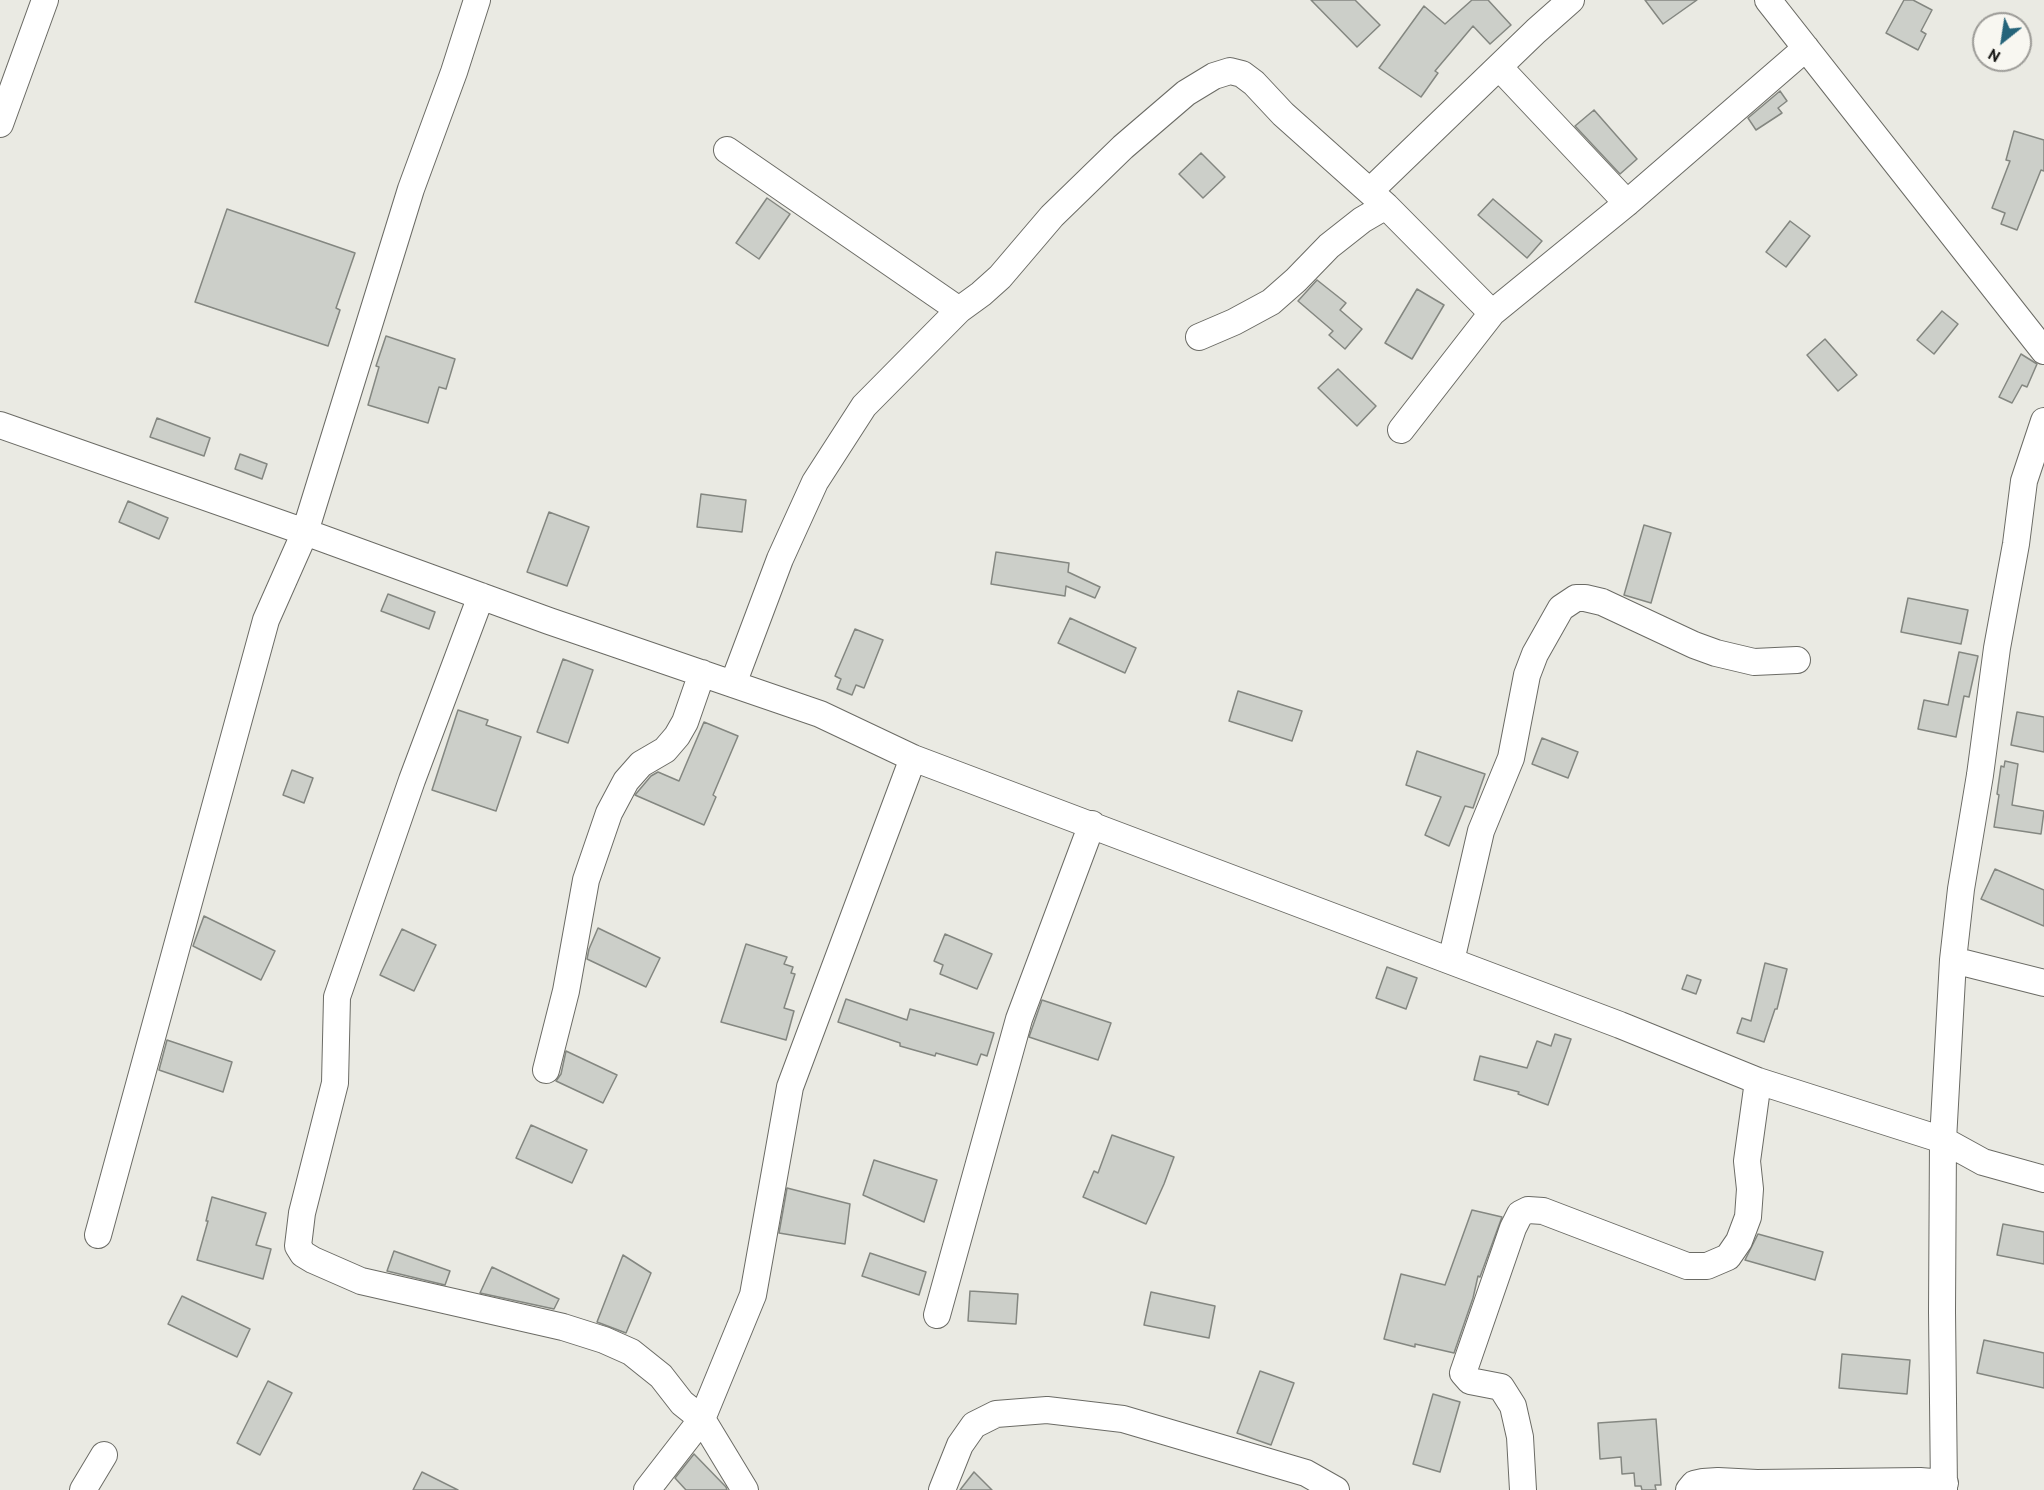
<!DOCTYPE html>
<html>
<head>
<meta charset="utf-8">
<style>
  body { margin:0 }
  #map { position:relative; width:2044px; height:1490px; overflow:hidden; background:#eaeae3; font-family:"PT Sans",sans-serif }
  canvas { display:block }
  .north { position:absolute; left:1972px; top:12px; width:60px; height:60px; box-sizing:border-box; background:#f8f7f1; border:2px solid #9c9b97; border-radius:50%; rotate:210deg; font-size:16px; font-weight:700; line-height:24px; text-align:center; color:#11110f }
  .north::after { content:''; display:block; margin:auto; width:21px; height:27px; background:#25647a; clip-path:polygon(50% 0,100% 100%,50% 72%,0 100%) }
</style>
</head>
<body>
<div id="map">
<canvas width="2044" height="1490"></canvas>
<div class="north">N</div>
</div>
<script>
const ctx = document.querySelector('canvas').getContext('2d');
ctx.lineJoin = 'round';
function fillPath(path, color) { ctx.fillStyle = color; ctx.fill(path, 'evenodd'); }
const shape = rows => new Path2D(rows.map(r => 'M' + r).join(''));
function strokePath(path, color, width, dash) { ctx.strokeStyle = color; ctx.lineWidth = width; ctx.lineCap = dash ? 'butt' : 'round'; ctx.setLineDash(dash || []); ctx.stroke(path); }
const building = shape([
  [1311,0,1355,0,1380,25,1357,47,1311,0],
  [1472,0,1488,0,1511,25,1490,44,1473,26,1435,71,1438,73,1421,97,1379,68,1424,6,1445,24,1472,0],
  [1645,0,1697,0,1663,24,1645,0],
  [1904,0,1913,0,1932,10,1921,31,1926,34,1918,50,1886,33,1904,0],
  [1780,91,1787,101,1778,108,1782,113,1756,130,1748,118,1780,91],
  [1594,110,1637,159,1620,174,1575,126,1594,110],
  [2014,131,2044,140,2044,171,2041,170,2017,230,2001,224,2005,213,1992,208,2010,161,2006,160,2014,131],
  [1201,153,1225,177,1203,198,1179,174,1201,153],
  [767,198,790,214,759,259,736,243,767,198],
  [1493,199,1542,241,1527,258,1478,215,1493,199],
  [227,209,355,253,336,308,340,310,328,346,195,302,227,209],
  [1790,221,1810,236,1786,267,1766,252,1790,221],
  [1317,280,1346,303,1340,310,1362,329,1345,349,1329,335,1333,331,1298,301,1317,280],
  [1417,289,1444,305,1412,359,1385,343,1417,289],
  [1942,311,1958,324,1934,354,1917,340,1942,311],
  [386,336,455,359,446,389,439,387,428,423,368,405,379,367,376,366,386,336],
  [1825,339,1857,375,1838,391,1807,355,1825,339],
  [2021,354,2037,364,2027,387,2022,385,2012,403,1999,397,2021,354],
  [1338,369,1376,406,1357,426,1318,388,1338,369],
  [157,418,210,438,204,456,150,437,157,418],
  [240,454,267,464,262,479,235,469,240,454],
  [701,494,746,500,742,532,697,527,701,494],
  [128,501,168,518,159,539,119,522,128,501],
  [549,512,589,527,567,586,527,572,549,512],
  [1644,525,1671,533,1651,603,1624,595,1644,525],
  [996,552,1069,563,1068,572,1100,587,1095,598,1066,586,1065,596,991,584,996,552],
  [388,594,435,612,429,629,381,611,388,594],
  [1908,598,1968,610,1961,644,1901,632,1908,598],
  [1070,618,1136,648,1125,673,1058,643,1070,618],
  [855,629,883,640,864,688,856,685,852,695,837,689,841,679,835,676,855,629],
  [1959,652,1978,656,1969,697,1964,696,1956,737,1918,729,1924,700,1948,705,1959,652],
  [563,659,593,670,568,743,537,732,563,659],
  [1238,691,1302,711,1292,741,1229,721,1238,691],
  [458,710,488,720,486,725,521,737,496,811,432,790,458,710],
  [2017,712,2044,717,2044,752,2011,745,2017,712],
  [704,722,738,736,713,795,716,797,704,825,635,795,651,776,658,772,679,781,704,722],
  [1542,738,1578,752,1568,778,1532,764,1542,738],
  [1417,751,1485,774,1473,808,1465,806,1449,846,1425,835,1441,797,1406,785,1417,751],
  [2005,761,2018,764,2012,805,2044,811,2041,834,1994,827,1999,795,1997,794,2001,766,2004,767,2005,761],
  [292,770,313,778,304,803,283,795,292,770],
  [1995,869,2044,890,2044,926,1981,899,1995,869],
  [204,916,275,951,261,980,193,946,204,916],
  [598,928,660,958,646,987,587,959,589,949,598,928],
  [402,929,436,945,414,991,380,975,402,929],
  [945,934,992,954,977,989,940,974,943,965,934,961,945,934],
  [746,944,787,957,784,964,793,967,791,973,795,974,784,1008,794,1011,786,1040,721,1022,746,944],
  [1765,963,1787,969,1777,1009,1775,1009,1764,1042,1737,1033,1742,1018,1751,1021,1765,963],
  [1387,967,1417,978,1406,1009,1376,998,1387,967],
  [1687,975,1701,980,1696,994,1682,989,1687,975],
  [846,999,907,1020,910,1009,994,1033,987,1056,981,1054,977,1065,936,1053,935,1056,900,1046,900,1043,838,1022,846,999],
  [1042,1000,1111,1023,1098,1060,1029,1037,1042,1000],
  [1555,1034,1571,1039,1548,1105,1518,1094,1519,1092,1474,1080,1480,1056,1527,1068,1537,1041,1551,1046,1555,1034],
  [167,1040,232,1062,223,1092,159,1070,167,1040],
  [566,1051,617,1075,603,1103,556,1081,561,1074,566,1051],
  [531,1125,587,1150,572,1183,516,1158,531,1125],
  [1112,1135,1174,1157,1164,1184,1146,1224,1083,1197,1094,1171,1098,1173,1112,1135],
  [874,1160,937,1180,924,1222,863,1195,874,1160],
  [787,1188,850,1204,845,1244,779,1233,787,1188],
  [212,1197,266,1213,256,1245,271,1249,263,1279,197,1260,208,1221,206,1221,212,1197],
  [1472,1210,1502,1217,1480,1277,1478,1276,1473,1298,1454,1353,1415,1344,1415,1347,1384,1339,1401,1274,1445,1285,1472,1210],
  [2003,1224,2044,1232,2044,1264,1997,1255,2003,1224],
  [1758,1234,1823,1252,1815,1280,1745,1260,1758,1234],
  [394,1251,450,1271,445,1285,387,1271,394,1251],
  [870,1253,926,1272,919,1295,862,1276,870,1253],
  [623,1255,651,1273,626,1333,597,1322,623,1255],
  [492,1267,559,1299,554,1309,480,1293,492,1267],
  [970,1291,1018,1294,1016,1324,968,1321,970,1291],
  [1151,1292,1215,1306,1209,1338,1144,1325,1151,1292],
  [182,1296,250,1329,237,1357,168,1324,182,1296],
  [1984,1340,2044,1353,2044,1388,1977,1373,1984,1340],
  [1842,1354,1910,1360,1907,1394,1839,1388,1842,1354],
  [1260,1371,1294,1383,1271,1445,1237,1433,1260,1371],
  [268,1381,292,1393,260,1455,237,1443,268,1381],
  [1433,1394,1460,1402,1440,1472,1413,1464,1433,1394],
  [1656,1419,1661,1485,1655,1485,1656,1490,1642,1490,1641,1486,1635,1486,1634,1473,1622,1474,1621,1457,1600,1459,1598,1423,1656,1419],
  [694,1454,726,1487,727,1490,686,1490,675,1478,694,1454],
  [422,1472,458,1490,413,1490,422,1472],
  [974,1472,992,1490,960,1490,974,1472]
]);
fillPath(building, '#cccfc9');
strokePath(building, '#848781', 1.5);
const minor = shape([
  [1768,0,2044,351],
  [1499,67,1627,203],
  [0,124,45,0],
  [727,150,959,310],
  [1370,191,1536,31,1571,0],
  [1199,337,1234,322,1271,302,1296,280,1329,246,1362,220,1386,206],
  [0,425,305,532,549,621,820,714,913,758,1620,1025,1758,1081,1943,1140,1983,1162,2044,1179],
  [1401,430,1492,313,1627,203,1806,48],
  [481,596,412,780,337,997,335,1083,302,1213,298,1246,303,1254,313,1260,361,1281,563,1327,604,1340,631,1352,661,1376,682,1403,702,1419,647,1490],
  [733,684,780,559,815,482,864,406,959,310,981,294,1000,277,1052,216,1123,147,1186,93,1214,76,1230,71,1242,74,1254,83,1283,114,1386,206,1492,313],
  [1953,960,2044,983],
  [1451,961,1481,831,1511,758,1527,675,1535,654,1561,608,1576,598,1585,598,1602,602,1694,645,1716,653,1754,662,1797,660],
  [546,1070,566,991,586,880,609,813,626,781,641,764,665,750,677,736,685,722,702,673],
  [98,1235,266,620,305,532,411,189,454,72,477,0],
  [937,1315,1019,1019,1092,824],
  [83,1490,104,1455],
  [745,1490,702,1419,753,1295,790,1087,913,758],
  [942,1490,960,1445,974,1425,996,1414,1047,1410,1123,1419,1306,1473,1336,1490],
  [1523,1490,1520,1437,1513,1406,1501,1387,1470,1381,1463,1373,1513,1228,1520,1214,1528,1210,1543,1211,1687,1266,1707,1266,1728,1257,1739,1241,1748,1217,1750,1189,1747,1161,1758,1081],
  [1689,1490,1694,1484,1703,1482,1718,1481,1757,1483,1920,1481,1945,1483],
  [1944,1490,1942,1311,1943,1140,1953,960,1961,889,1980,775,1997,648,2016,544,2024,481,2044,421]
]);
strokePath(minor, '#6b6b65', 28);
strokePath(minor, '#fff', 26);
</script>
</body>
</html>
